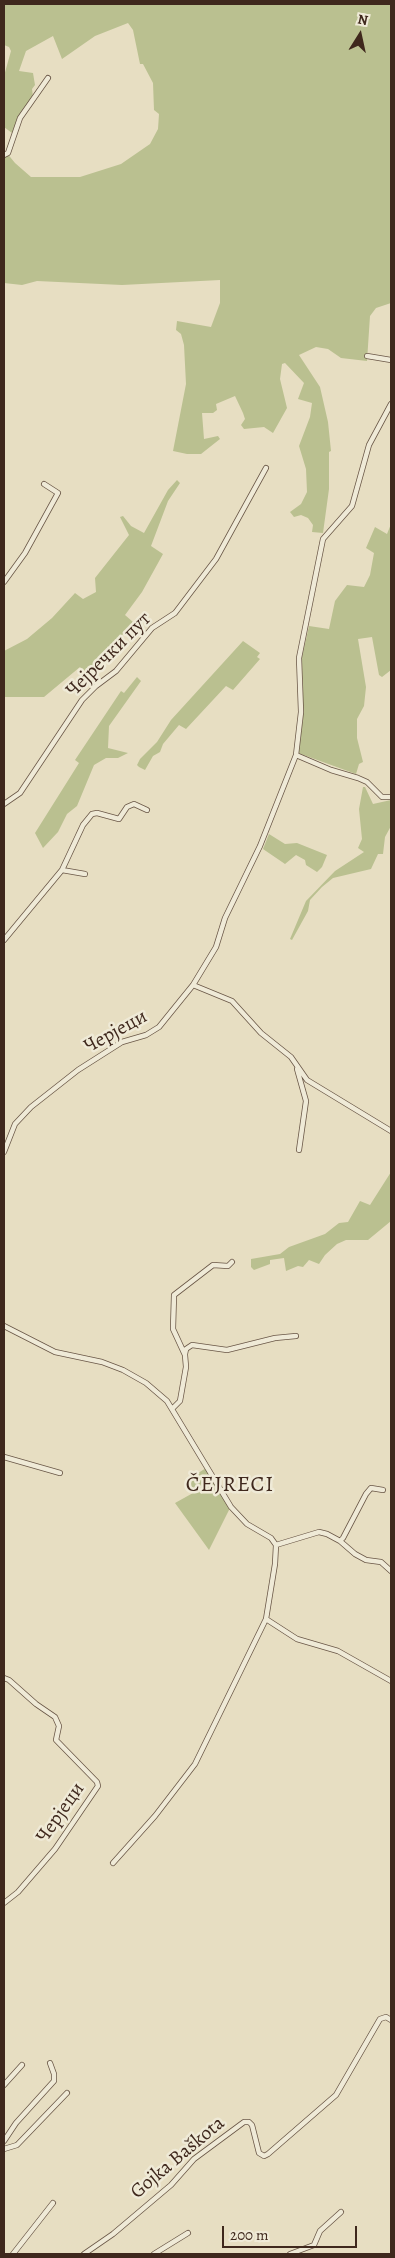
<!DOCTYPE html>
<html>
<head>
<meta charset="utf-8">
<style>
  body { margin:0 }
  #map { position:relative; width:395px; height:2258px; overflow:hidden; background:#e7dec2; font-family:Alegreya,serif }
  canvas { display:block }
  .frame { position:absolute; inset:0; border:5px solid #3f281d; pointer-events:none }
  .north { position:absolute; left:335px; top:10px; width:50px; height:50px; -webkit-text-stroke:4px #efead7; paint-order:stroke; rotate:10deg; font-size:14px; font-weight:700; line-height:20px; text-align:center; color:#3f281d }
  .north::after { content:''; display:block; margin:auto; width:18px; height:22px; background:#3f281d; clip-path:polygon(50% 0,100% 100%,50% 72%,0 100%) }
  .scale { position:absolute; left:222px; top:2226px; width:135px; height:22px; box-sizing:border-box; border:2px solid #3f281d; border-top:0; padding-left:6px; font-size:15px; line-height:18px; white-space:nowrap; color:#3f281d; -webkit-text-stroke:4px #efead7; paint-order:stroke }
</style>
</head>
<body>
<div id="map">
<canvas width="395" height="2258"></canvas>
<div class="frame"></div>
<div class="north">N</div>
<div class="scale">200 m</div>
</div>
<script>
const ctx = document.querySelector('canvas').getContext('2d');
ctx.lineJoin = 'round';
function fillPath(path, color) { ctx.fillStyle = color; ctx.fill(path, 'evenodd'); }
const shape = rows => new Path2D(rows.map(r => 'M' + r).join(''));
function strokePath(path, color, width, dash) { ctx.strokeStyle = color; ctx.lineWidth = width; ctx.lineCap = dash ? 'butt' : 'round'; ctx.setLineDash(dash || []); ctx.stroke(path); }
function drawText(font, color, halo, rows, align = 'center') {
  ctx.font = font + ' Alegreya,serif'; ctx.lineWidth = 5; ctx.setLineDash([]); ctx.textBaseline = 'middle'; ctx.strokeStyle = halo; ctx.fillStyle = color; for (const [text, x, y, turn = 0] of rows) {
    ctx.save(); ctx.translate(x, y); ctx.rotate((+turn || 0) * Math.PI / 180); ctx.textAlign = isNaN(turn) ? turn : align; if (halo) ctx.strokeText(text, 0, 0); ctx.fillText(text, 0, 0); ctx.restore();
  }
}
fillPath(shape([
  [4,4,391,4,391,303,376,308,370,316,367,361,341,358,328,349,316,347,299,355,320,387,328,422,331,451,329,452,329,489,323,533,312,532,313,525,308,518,301,515,294,517,290,512,301,504,307,492,306,469,299,446,310,417,312,403,298,399,304,383,285,363,282,364,280,379,287,408,273,433,264,427,244,429,241,425,245,419,243,413,235,396,216,404,217,410,213,413,202,413,204,439,218,436,220,439,201,454,187,454,173,451,186,384,184,345,181,334,176,330,177,321,211,327,220,303,220,280,122,285,37,281,22,285,4,283,4,153,6,152,15,163,31,177,80,177,121,164,150,144,158,129,159,114,154,110,153,83,143,64,140,64,133,30,128,23,95,36,62,59,53,36,26,51,19,71,33,73,35,85,32,89,33,97,19,116,12,133,4,127,4,76,11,51,9,47,4,45],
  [177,480,180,483,168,501,151,546,163,554,142,592,125,615,133,622,88,676,80,667,44,697,4,697,4,651,27,639,52,618,75,593,83,599,96,592,95,578,129,535,120,517,123,516,131,526,144,533,168,490],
  [391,524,391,670,382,677,379,675,372,637,358,639,366,687,364,706,357,719,357,738,363,762,359,764,356,774,298,753,303,718,302,657,309,626,329,629,335,601,347,585,364,587,370,575,374,553,366,548,375,527,387,534],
  [243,641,260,653,257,657,260,659,233,690,226,686,186,729,179,725,163,744,160,752,153,756,145,770,139,767,137,765,140,759,157,742,171,720],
  [137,677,141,681,109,726,108,748,128,753,118,758,106,758,94,765,77,806,67,814,58,832,43,848,35,833,79,763,75,760,121,691,124,693],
  [363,787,365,787,373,804,391,800,391,826,385,837,383,854,378,854,371,869,333,878,322,887,310,900,308,911,292,940,290,939,306,901,335,871,364,852,358,848,362,839,359,809],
  [269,834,285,844,297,843,327,855,322,867,317,872,306,865,305,860,296,855,285,864,263,849],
  [391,1172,391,1221,368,1240,346,1240,337,1244,325,1255,319,1264,309,1260,303,1267,298,1266,286,1271,284,1258,270,1260,270,1264,254,1270,251,1267,251,1259,280,1254,289,1247,325,1234,339,1223,348,1222,360,1201,370,1205],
  [206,1468,230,1508,209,1550,175,1503,193,1493,186,1481]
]), '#bac090');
const street = shape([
  [4,155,8,153,20,118,48,78],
  [367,356,391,360],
  [4,582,25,553,58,493,44,484],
  [296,755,331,770,358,778,367,782,382,797,391,797],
  [4,804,20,793,82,700,96,686,116,671,152,628,175,613,216,559,266,468],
  [62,870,85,874],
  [4,940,62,870,83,825,92,814,97,813,119,819,127,807,134,804,147,810],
  [193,985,232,1001,261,1033,291,1057,307,1080,391,1131],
  [297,1069,306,1101,299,1150],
  [4,1152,15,1124,31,1107,78,1070,122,1042,146,1035,159,1027,193,985,216,947,225,918,260,846,296,755,301,712,299,658,323,539,352,506,369,445,391,404],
  [4,1326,55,1352,102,1362,123,1370,146,1383,167,1401,231,1507,247,1524,271,1538,276,1545,275,1564,266,1619,297,1639,338,1651,391,1681],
  [185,1354,186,1349,192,1345,227,1350,275,1338,296,1336],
  [173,1408,180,1401,186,1367,185,1355,173,1329,174,1295,213,1265,228,1266,232,1262],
  [4,1457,60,1473],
  [340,1541,355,1554,366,1560,381,1562,391,1571],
  [276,1545,319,1532,327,1534,340,1541,343,1538,366,1494,371,1488,383,1490],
  [4,1678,9,1680,36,1704,55,1717,59,1726,56,1740,97,1782,98,1786,55,1849,18,1892,4,1903],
  [113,1863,155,1816,195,1764,266,1619],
  [4,2085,22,2065],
  [4,2141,16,2123,54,2081,54,2074,50,2063],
  [4,2149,17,2145,67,2093],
  [13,2254,53,2203],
  [84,2254,113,2234,171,2185,194,2159,244,2122,249,2122,252,2125,259,2153,264,2156,268,2154,336,2095,380,2019,386,2017,391,2020],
  [154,2254,188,2233],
  [290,2254,314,2245,320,2231,341,2212]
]);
strokePath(street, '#695646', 6);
strokePath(street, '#efead7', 4.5);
drawText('20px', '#3f281d', '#efead7', [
  ["Чејречки пут",109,655,-45],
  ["Черјеци",116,1032,-29],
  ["Черјеци",61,1813,-55],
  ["Gojka Baškota",178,2158,-40]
]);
ctx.letterSpacing = '1px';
drawText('22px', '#3f281d', '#efead7', [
  ["ČEJRECI",230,1486]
]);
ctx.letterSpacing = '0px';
</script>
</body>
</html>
